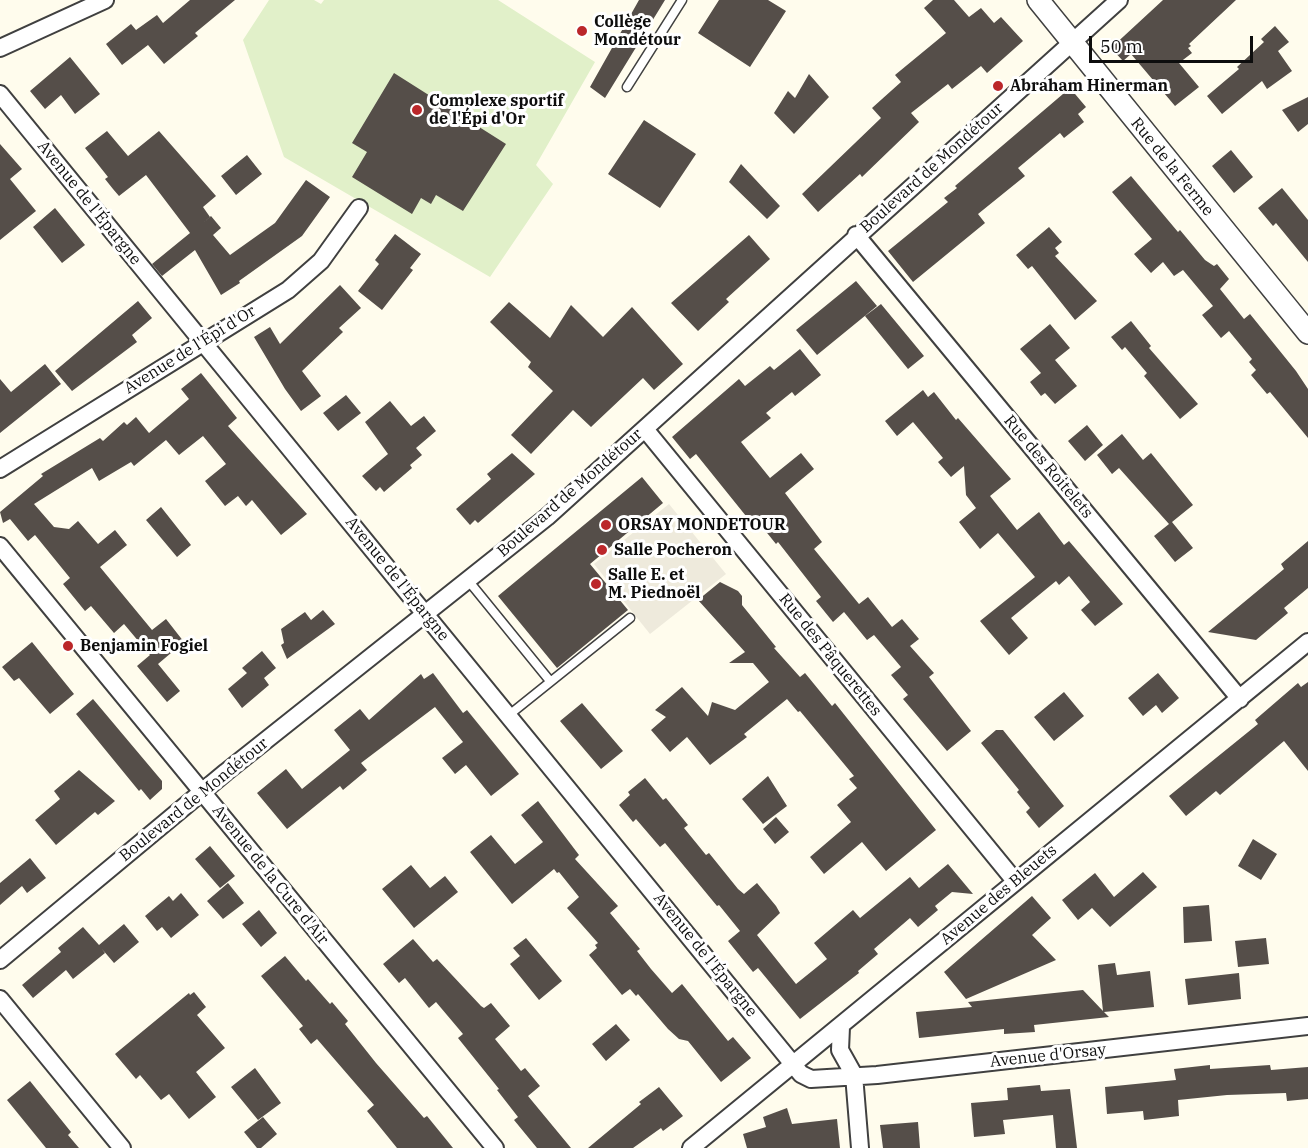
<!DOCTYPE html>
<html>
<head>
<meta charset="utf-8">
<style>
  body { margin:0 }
  #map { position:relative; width:1308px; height:1148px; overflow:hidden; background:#fffced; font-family:"IBM Plex Serif",serif }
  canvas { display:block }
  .scale { position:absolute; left:1089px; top:36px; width:164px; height:27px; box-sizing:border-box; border:3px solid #0d0d0d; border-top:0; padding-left:8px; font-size:18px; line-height:21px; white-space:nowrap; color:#0d0d0d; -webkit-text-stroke:4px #fff; paint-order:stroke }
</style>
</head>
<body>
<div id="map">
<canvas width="1308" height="1148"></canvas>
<div class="scale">50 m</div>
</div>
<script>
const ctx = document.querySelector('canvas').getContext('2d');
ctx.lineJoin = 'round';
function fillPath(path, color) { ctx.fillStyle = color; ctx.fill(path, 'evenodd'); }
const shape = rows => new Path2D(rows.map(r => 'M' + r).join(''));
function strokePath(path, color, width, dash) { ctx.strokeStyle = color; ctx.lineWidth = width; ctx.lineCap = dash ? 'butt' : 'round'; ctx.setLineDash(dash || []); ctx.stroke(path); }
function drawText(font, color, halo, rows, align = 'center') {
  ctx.font = font + ' "IBM Plex Serif",serif'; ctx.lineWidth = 6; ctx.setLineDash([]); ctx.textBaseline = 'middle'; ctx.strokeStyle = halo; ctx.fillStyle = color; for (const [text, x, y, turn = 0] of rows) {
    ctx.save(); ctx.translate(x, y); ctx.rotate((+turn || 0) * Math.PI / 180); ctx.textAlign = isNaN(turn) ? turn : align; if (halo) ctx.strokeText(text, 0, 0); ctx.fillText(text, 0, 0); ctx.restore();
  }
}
fillPath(shape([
  [269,0,314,0,321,4,324,0,498,0,595,62,536,165,553,184,490,277,284,157,243,40]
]), '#e1f0c9');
fillPath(shape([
  [669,504,726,574,650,634,594,564]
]), '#eeeadc');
fillPath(shape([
  [190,0,235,0,195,33,198,36,164,64,148,45,122,65,106,44,131,24,136,30,157,15,163,23],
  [639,0,665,0,605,98,590,87],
  [719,0,768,0,786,11,750,67,698,33],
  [933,0,954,0,969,17,981,8,994,23,1001,17,1023,41,987,73,981,66,952,89,948,84,911,113,919,122,862,177,860,174,818,212,802,194,881,118,872,108,901,82,895,75,946,33,924,8],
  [1163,0,1236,0,1189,44,1191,46,1188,48,1192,53,1179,63,1199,87,1175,106,1131,54,1123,61,1111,48],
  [1275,26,1289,42,1278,51,1292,71,1267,89,1262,81,1222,114,1207,96,1239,69,1237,67,1264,42,1261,39],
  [70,57,100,94,75,114,61,95,45,109,30,91],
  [394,73,506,144,463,211,436,195,431,204,421,198,412,214,352,177,367,152,352,143],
  [809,74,829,97,794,134,774,113,788,91,795,98],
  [1070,88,1086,107,1078,114,1084,122,1064,138,1060,133,1018,168,1025,176,978,214,985,223,913,282,888,251,948,202,944,198,957,188,955,186],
  [1308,97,1308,124,1298,132,1282,110],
  [644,120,696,154,660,208,608,174],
  [107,131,128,156,159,131,216,196,203,207,210,217,203,223,211,216,221,228,213,235,230,255,275,223,306,180,330,197,302,236,239,281,240,283,221,295,195,250,162,276,152,264,190,233,146,175,119,196,113,189,105,179,108,177,85,148],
  [0,144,22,169,10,179,36,211,0,240],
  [1231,150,1253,177,1234,193,1212,166],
  [247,155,262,174,236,195,221,176],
  [741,164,780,206,767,219,729,182],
  [1131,176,1178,232,1180,230,1205,260,1214,266,1217,264,1229,279,1220,289,1244,319,1250,314,1296,371,1308,389,1308,438,1270,392,1267,394,1251,375,1256,370,1249,362,1252,359,1229,331,1221,338,1202,315,1213,306,1183,270,1174,276,1163,262,1151,273,1134,254,1152,239,1112,192],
  [1282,188,1308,220,1308,262,1276,223,1273,226,1258,208],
  [55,208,85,245,62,263,33,227],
  [1049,227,1062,242,1055,248,1059,253,1055,256,1097,301,1075,320,1032,266,1028,269,1016,255],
  [395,234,421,254,410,268,413,270,382,310,358,291,379,264,375,260],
  [749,235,770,259,726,299,729,302,698,331,671,303],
  [856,281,877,306,817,355,796,330],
  [340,285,361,308,339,328,343,332,302,371,321,396,301,411,285,389,254,337,270,327,280,344],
  [138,301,152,318,132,335,137,342,72,391,55,371],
  [509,302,550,338,571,305,603,337,632,307,683,364,654,390,643,378,591,427,573,410,531,454,511,435,553,391,528,367,531,362,490,322],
  [881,304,924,356,908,369,865,316],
  [1131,321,1151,346,1149,348,1198,404,1180,419,1144,376,1147,373,1125,347,1122,350,1111,337],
  [1050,324,1070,348,1055,360,1077,386,1055,404,1045,393,1041,396,1030,382,1041,373,1020,349],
  [800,349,821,375,795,396,792,392,766,413,771,418,741,442,770,478,801,453,814,469,785,493,822,542,814,549,859,604,868,597,892,627,902,619,919,639,910,646,934,673,929,677,971,731,947,751,903,699,908,695,891,675,901,667,874,635,867,640,844,612,833,622,816,601,821,597,778,542,776,544,755,518,750,521,696,454,690,459,672,437,739,379,745,386,770,366,774,370],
  [45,364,61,384,0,433,0,379,11,392],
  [201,373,237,418,228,426,307,514,281,535,252,500,246,506,238,496,225,506,205,481,226,464,203,436,179,455,166,440,134,466,131,462,99,481,92,468,34,504,54,527,69,529,78,521,98,544,115,530,127,545,100,567,152,630,166,619,184,642,158,664,180,691,167,702,137,666,150,655,124,624,114,633,91,606,85,611,63,584,70,578,35,535,28,541,10,519,3,523,0,512,43,476,41,474,100,438,103,441,124,422,127,425,136,417,149,433,189,399,181,389],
  [923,390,928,397,934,392,956,420,958,418,1011,479,990,496,1017,530,1039,512,1064,545,1069,541,1123,604,1095,626,1081,610,1090,602,1069,576,1059,585,1056,581,1011,618,1028,638,1009,655,980,621,1035,577,998,533,980,549,959,522,976,508,966,495,964,466,951,477,938,462,943,458,913,422,897,436,885,421],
  [346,395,361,413,338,431,323,413],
  [390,401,411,426,424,416,436,431,416,448,422,455,410,465,412,468,384,492,380,487,376,491,362,476,388,454,365,422],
  [1087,425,1103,445,1085,461,1068,441],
  [1122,434,1143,460,1151,453,1193,505,1172,522,1193,548,1175,562,1154,536,1169,524,1119,468,1112,474,1097,455],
  [512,453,535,474,478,523,475,520,470,525,456,509,491,479,487,474],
  [642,477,663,503,590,564,628,610,557,668,498,596],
  [161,507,191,545,177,557,146,520],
  [1308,541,1308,588,1284,608,1288,613,1256,640,1208,632,1284,569,1281,564],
  [720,582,738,591,742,596,742,605,776,647,774,648,800,677,805,673,832,706,835,703,936,830,886,871,862,842,824,874,810,857,851,822,837,805,857,788,849,779,854,776,800,711,798,712,787,699,744,734,747,737,710,765,687,737,670,752,651,730,666,717,655,710,682,687,708,716,712,702,735,710,769,682,753,663,729,663,745,652,698,600],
  [323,610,335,624,287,659,281,645,284,643,281,629,305,612,311,620],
  [32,642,74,694,50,714,19,678,14,681,2,667],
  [262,651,276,668,264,678,269,685,242,708,228,689,247,673,242,668],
  [433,673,463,713,467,710,519,774,491,796,466,765,455,774,442,758,463,742,435,707,361,763,367,770,343,790,340,786,287,829,257,793,286,769,302,789,350,750,334,730,360,709,369,720,421,674,424,679],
  [1158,673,1179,698,1162,713,1156,705,1143,716,1128,698],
  [1308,682,1308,771,1284,741,1220,795,1216,791,1186,816,1169,796,1258,724,1255,720,1284,695,1298,683,1301,687],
  [1064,692,1084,716,1054,741,1034,717],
  [93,699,162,781,162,789,150,800,141,789,139,791,76,714],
  [582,703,623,751,601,769,560,721],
  [996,730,1003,730,1064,806,1039,828,1026,812,1030,808,1017,792,1019,790,981,743],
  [79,770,115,801,98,815,95,812,56,845,35,820,60,799,54,791],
  [768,776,787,806,763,824,742,799],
  [645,778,663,800,666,798,688,825,684,828,706,855,709,853,738,889,744,894,757,883,776,906,780,913,757,935,796,984,827,959,814,943,853,910,860,918,910,877,919,888,948,864,973,894,952,892,935,906,938,910,918,927,910,918,874,949,878,954,858,971,859,973,800,1019,758,968,753,972,728,941,740,931,719,905,717,906,665,843,660,847,636,819,633,822,619,805,630,795,628,792],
  [538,801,579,855,575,859,618,906,610,913,640,949,637,951,651,969,672,993,682,984,728,1041,733,1037,751,1058,721,1082,688,1041,679,1039,668,1029,638,994,636,996,630,989,622,995,589,955,597,948,595,945,598,943,567,908,579,897,559,872,557,873,554,869,512,904,470,852,491,835,515,864,543,842,521,815],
  [776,817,789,832,775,844,763,829],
  [1253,839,1277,854,1261,880,1238,866],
  [210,846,235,876,220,888,195,859],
  [30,858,46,878,27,893,22,886,0,905,0,883],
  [411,865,430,888,445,876,458,892,414,928,382,889],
  [1143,872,1157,887,1110,927,1092,908,1078,920,1062,900,1095,873,1114,897],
  [228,883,244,903,223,919,207,901],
  [181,893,199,915,171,938,162,927,157,931,145,916,169,896,173,901],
  [1032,896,1051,918,1032,935,1056,960,966,999,944,972],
  [1209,905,1212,941,1184,943,1183,907],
  [259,910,277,933,261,947,242,924],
  [124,924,139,942,114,963,102,949,105,953,73,979,66,970,33,998,22,985,61,952,58,948,83,927,99,945],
  [526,938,562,981,539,1000,510,964,520,956,513,948],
  [1266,938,1269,964,1238,967,1235,941],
  [413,939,433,962,437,959,481,1006,484,1008,491,1003,510,1026,495,1039,521,1071,525,1068,540,1086,528,1096,571,1148,537,1148,514,1120,518,1117,497,1090,499,1089,458,1038,463,1034,436,1002,429,1008,405,978,399,983,383,964],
  [285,956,306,981,308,979,330,1004,332,1002,348,1021,345,1024,376,1063,424,1118,427,1116,453,1148,397,1148,367,1111,374,1105,317,1039,311,1044,299,1029,303,1026,261,976],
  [1115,963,1117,975,1150,971,1154,1007,1104,1012,1109,1017,1034,1025,1035,1032,1004,1034,1004,1029,919,1038,916,1012,972,1007,968,1002,1083,990,1103,1011,1098,965],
  [1239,973,1241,999,1188,1005,1185,979],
  [194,992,206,1007,197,1015,225,1048,196,1072,216,1097,189,1119,169,1094,161,1100,140,1075,136,1079,115,1054,189,993,190,995],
  [616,1024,630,1040,606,1061,592,1044],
  [1210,1065,1210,1069,1270,1065,1271,1070,1308,1067,1308,1099,1287,1101,1286,1093,1227,1095,1178,1100,1179,1116,1144,1120,1143,1111,1107,1114,1105,1087,1176,1080,1174,1069],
  [255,1068,281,1103,258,1120,231,1087],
  [30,1081,71,1132,68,1135,79,1148,46,1148,7,1100],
  [1040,1085,1041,1091,1070,1089,1077,1148,1056,1148,1053,1115,1003,1120,1005,1134,974,1137,971,1103,1008,1100,1007,1088],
  [659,1087,683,1116,663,1131,661,1128,633,1148,588,1148,641,1104,639,1102],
  [787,1108,792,1124,837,1119,840,1148,747,1148,743,1134,766,1127,763,1117],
  [263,1117,277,1134,261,1148,257,1148,244,1132],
  [918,1122,920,1148,883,1148,880,1125]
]), '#554e49');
const service = shape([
  [627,87,682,0],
  [467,579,550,681],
  [509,715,630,618]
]);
const minor = shape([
  [0,48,105,0],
  [0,94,801,1074,811,1079,877,1075,1308,1026],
  [856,235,1240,699],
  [645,429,1015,881],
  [0,469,288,290,321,261,359,208],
  [0,546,495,1148],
  [0,960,226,772,547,517,1119,0],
  [0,999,122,1148],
  [841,1027,840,1050,854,1075,860,1148],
  [691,1148,1308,642]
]);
const tertiary = shape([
  [1038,0,1308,333]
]);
strokePath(service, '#404040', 11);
strokePath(minor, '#404040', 20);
strokePath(tertiary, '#404040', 24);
strokePath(service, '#fff', 8);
strokePath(minor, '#fff', 16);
strokePath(tertiary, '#fff', 21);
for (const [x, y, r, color] of [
  [582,31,6,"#bb272a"],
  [998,86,6,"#bb272a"],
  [417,110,6,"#bb272a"],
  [606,525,6,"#bb272a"],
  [602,550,6,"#bb272a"],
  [596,584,6,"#bb272a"],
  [68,646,6,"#bb272a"]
]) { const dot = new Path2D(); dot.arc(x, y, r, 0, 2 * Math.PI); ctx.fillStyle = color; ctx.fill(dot); strokePath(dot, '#fff', 2); }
drawText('bold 16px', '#0d0d0d', '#fff', [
  ["Collège",594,22],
  ["Mondétour",594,40],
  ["Abraham Hinerman",1010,86],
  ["Complexe sportif",429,101],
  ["de l'Épi d'Or",429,119],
  ["ORSAY MONDETOUR",618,525],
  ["Salle Pocheron",614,550],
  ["Salle E. et",608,575],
  ["M. Piednoël",608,593],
  ["Benjamin Fogiel",80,646]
], 'left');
drawText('16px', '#0d0d0d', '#fff', [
  ["Rue de la Ferme",1172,167,51],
  ["Boulevard de Mondétour",932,168,-42],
  ["Avenue de l'Épargne",89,203,51],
  ["Avenue de l'Épi d'Or",190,350,-32],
  ["Rue des Roitelets",1048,467,50],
  ["Boulevard de Mondétour",570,493,-41],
  ["Avenue de l'Épargne",397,579,51],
  ["Rue des Pâquerettes",830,655,51],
  ["Boulevard de Mondétour",194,800,-39],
  ["Avenue de la Cure d'Air",270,875,51],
  ["Avenue des Bleuets",999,895,-40],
  ["Avenue de l'Épargne",705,955,51],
  ["Avenue d'Orsay",1048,1056,-6]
]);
</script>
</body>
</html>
